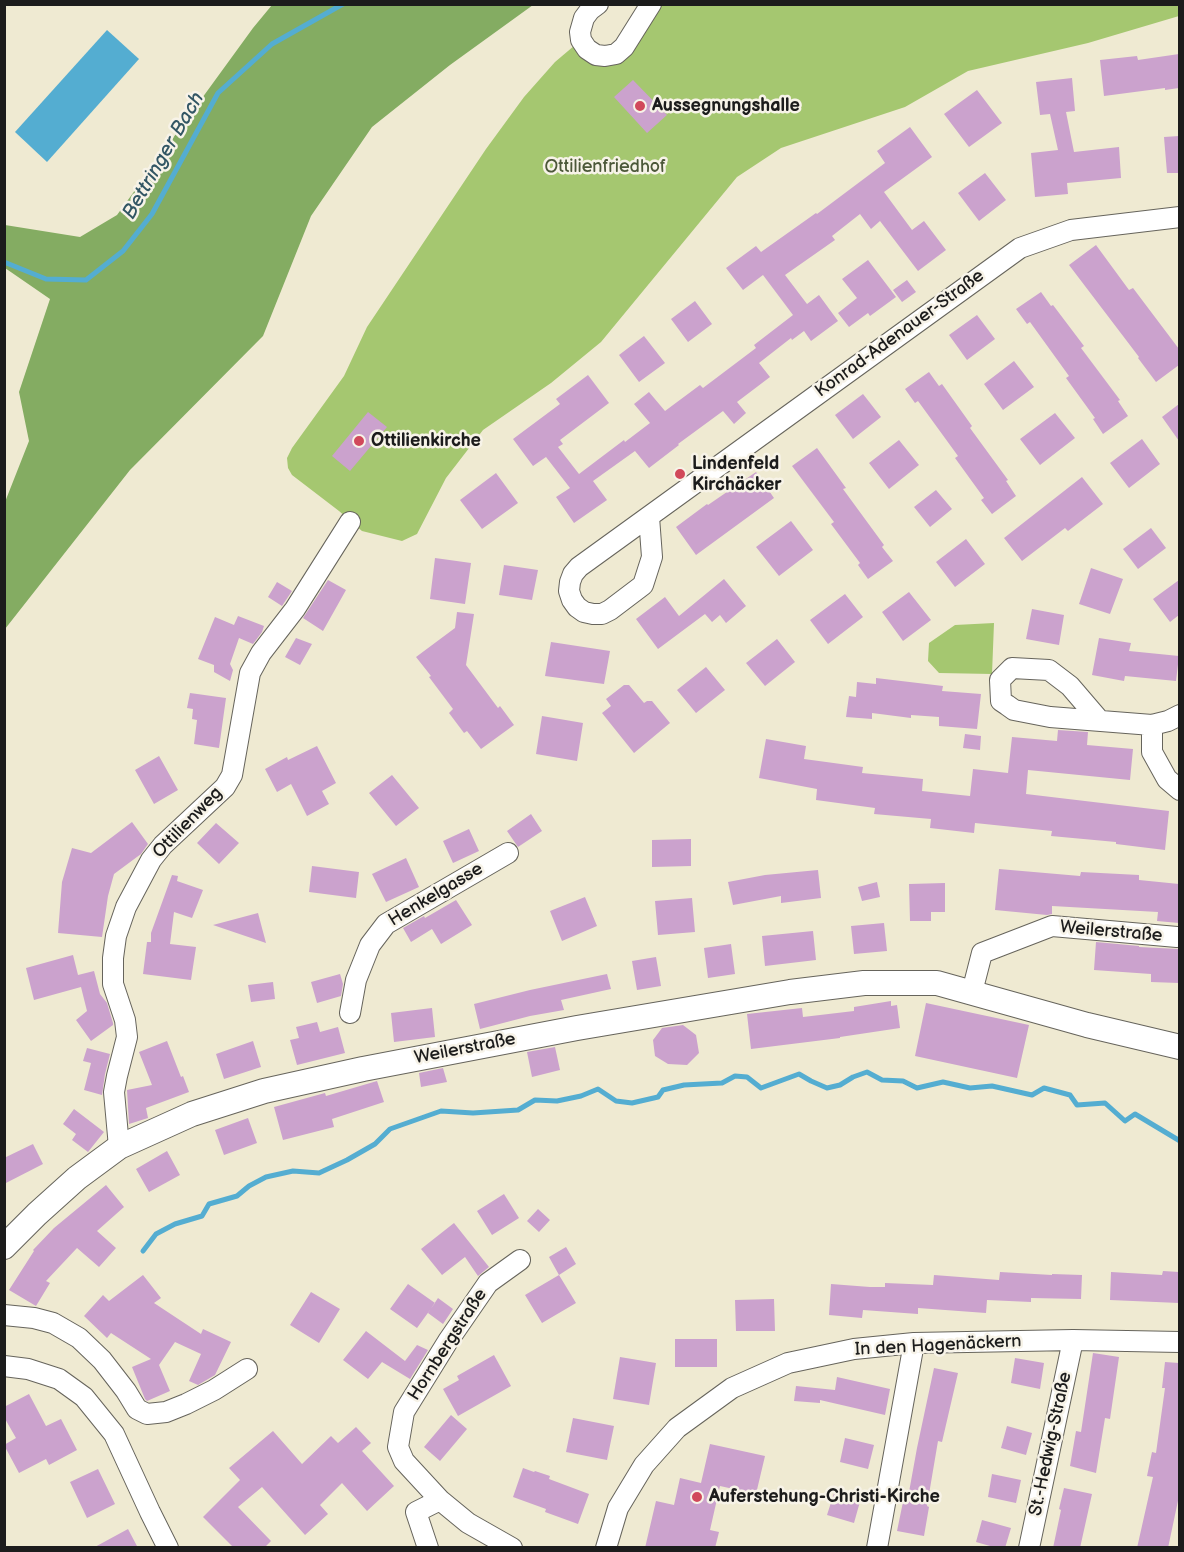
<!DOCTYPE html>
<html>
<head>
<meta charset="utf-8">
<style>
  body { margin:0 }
  #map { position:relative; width:1184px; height:1552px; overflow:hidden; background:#efead2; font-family:"Balsamiq Sans",sans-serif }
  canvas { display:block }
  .frame { position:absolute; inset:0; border:6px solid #1c1c1c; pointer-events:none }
</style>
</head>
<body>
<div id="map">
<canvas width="1184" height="1552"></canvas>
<div class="frame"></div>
</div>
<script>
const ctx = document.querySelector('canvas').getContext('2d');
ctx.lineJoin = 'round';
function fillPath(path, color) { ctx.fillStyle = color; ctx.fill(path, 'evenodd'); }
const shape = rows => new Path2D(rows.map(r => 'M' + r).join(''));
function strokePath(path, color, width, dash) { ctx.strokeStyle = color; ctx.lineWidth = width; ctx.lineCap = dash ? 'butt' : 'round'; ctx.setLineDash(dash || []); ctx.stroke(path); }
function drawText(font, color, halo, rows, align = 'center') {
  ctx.font = font + ' "Balsamiq Sans",sans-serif'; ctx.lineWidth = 5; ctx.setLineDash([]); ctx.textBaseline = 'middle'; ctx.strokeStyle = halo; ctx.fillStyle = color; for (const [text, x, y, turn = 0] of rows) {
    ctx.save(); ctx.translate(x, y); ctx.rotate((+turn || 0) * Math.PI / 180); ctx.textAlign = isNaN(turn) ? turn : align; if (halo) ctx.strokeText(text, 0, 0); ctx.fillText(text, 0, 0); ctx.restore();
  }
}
fillPath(shape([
  [651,5,1179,5,1179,16,1088,43,968,71,905,107,781,148,737,177,601,342,551,383,483,430,446,478,417,534,402,541,362,531,339,511,292,475,288,468,287,458,292,448,344,376,367,327,486,149,524,97,555,62,581,40,605,56],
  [994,623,992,674,939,673,928,661,929,643,955,625]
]), '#a5c770');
fillPath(shape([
  [272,5,533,5,450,65,372,127,311,216,263,336,130,470,5,629,5,502,29,441,19,392,50,299,5,268,5,225,80,237,117,215,253,28]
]), '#84ac62');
fillPath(shape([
  [107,30,139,59,47,162,15,132]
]), '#54add1');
strokePath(shape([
  [4,262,46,279,86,280,123,251,152,214,218,93,272,44,343,4],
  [143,1251,156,1234,175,1224,202,1216,209,1204,237,1196,249,1186,266,1177,293,1171,319,1173,347,1160,375,1144,390,1129,441,1111,473,1113,518,1110,535,1100,557,1101,581,1096,598,1089,616,1101,632,1103,658,1097,663,1090,684,1085,722,1083,735,1076,747,1077,761,1088,799,1074,811,1081,827,1088,840,1085,853,1077,867,1072,882,1080,903,1081,917,1088,943,1082,970,1088,992,1086,1032,1095,1044,1088,1070,1095,1077,1105,1105,1103,1125,1121,1135,1114,1180,1141]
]), '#54add1', 5);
fillPath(shape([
  [1179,54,1179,88,1165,90,1165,88,1104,96,1100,60,1137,56,1138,60],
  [1072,78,1075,111,1066,112,1074,152,1119,147,1121,178,1067,183,1068,194,1035,197,1031,153,1058,150,1050,114,1040,115,1036,82],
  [633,80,667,115,647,133,614,97],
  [977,90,1002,123,969,147,944,114],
  [910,127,932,157,884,192,912,230,924,221,946,250,918,271,880,221,871,229,860,214,832,236,835,240,785,275,807,304,819,295,838,321,811,341,804,331,792,340,791,338,759,363,770,377,737,402,746,413,734,424,723,411,678,444,679,445,649,468,635,451,593,481,607,500,574,523,556,497,570,488,546,457,533,466,513,439,560,404,556,399,588,375,609,403,560,440,563,444,558,447,579,474,624,440,625,442,650,423,634,404,649,392,665,411,700,385,703,388,756,348,754,345,793,315,763,275,743,290,726,268,756,246,761,252,816,213,817,214,885,163,877,151],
  [1179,136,1179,173,1167,173,1164,137],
  [985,173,1006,200,979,221,958,193],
  [1096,245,1129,290,1133,288,1179,349,1179,365,1156,382,1138,358,1139,357,1069,265],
  [868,260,896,297,870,316,868,313,849,327,838,313,857,298,842,279],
  [907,280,916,292,902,302,893,290],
  [1041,292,1051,306,1053,305,1084,346,1081,348,1120,400,1118,401,1128,416,1103,434,1093,419,1095,418,1066,378,1069,376,1030,322,1027,324,1016,309],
  [695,301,712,324,688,342,671,319],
  [977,315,995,339,967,360,949,335],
  [644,336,665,363,639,382,619,355],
  [1014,361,1034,387,1003,410,984,384],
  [929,372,939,386,942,384,972,426,970,428,1008,480,1006,481,1016,496,992,514,981,500,984,498,955,458,958,456,918,401,915,403,905,389],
  [863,394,881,417,853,439,835,415],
  [1179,404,1179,441,1162,417],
  [368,412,387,427,350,471,332,456],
  [1055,413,1075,438,1040,465,1020,439],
  [1142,439,1160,464,1129,488,1110,463],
  [899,440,919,465,889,489,869,463],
  [817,448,846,488,843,489,884,545,882,547,893,561,868,579,858,565,860,563,831,524,834,522,792,466],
  [756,472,774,498,696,555,676,527,707,504,708,505],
  [496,473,518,503,482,529,460,500],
  [1082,477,1103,504,1068,531,1065,528,1022,561,1004,538],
  [936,490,952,509,930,527,914,507],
  [791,521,813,550,779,576,756,547],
  [1151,528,1166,548,1138,569,1123,549],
  [966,539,985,564,955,587,936,562],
  [435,558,471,563,465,604,430,599],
  [504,565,538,570,532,600,499,595],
  [1091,568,1123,579,1110,614,1079,604],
  [724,579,746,606,726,623,720,615,712,622,705,614,658,649,636,619,665,597,679,616],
  [328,580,346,590,323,631,303,618],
  [1179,580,1179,615,1170,622,1153,599],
  [277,582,292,591,282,606,268,597],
  [909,592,931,620,903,641,882,612],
  [845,594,863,617,828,644,810,620],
  [1032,609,1064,615,1059,645,1026,639],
  [457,612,474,614,466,665,498,708,500,706,514,725,481,749,467,731,464,733,449,713,453,709,429,677,431,676,416,657,455,628],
  [238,616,264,626,262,632,253,644,239,638,230,664,233,670,230,681,214,672,214,665,198,659,215,617,234,625],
  [296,638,312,644,300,665,285,657],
  [1099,638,1131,643,1129,651,1179,656,1176,681,1125,676,1124,681,1092,675],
  [777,639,795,662,765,686,746,663],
  [551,642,610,651,604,684,545,676],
  [706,667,725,690,696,713,677,690],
  [876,678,943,686,942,691,981,694,977,729,939,726,939,717,911,715,911,718,872,713,872,719,846,717,849,696,856,697,857,682,876,684],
  [624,685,629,685,644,703,647,701,652,701,670,723,634,753,602,713,611,706,606,699],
  [190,693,226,698,219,748,194,744,197,720,192,719,193,709,187,708],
  [542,716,583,723,577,761,536,754],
  [1058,730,1088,732,1087,745,1133,749,1130,780,1028,770,1026,794,1169,811,1165,850,1116,844,1116,842,1051,836,1052,831,975,823,974,833,930,828,931,819,874,814,875,808,816,800,817,789,759,778,766,739,806,746,804,759,863,767,862,773,923,779,922,791,970,796,973,769,1008,773,1012,737,1057,741],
  [965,734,981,736,980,750,963,748],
  [317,746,336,783,322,791,329,804,307,816,291,784,277,792,265,769,287,757,288,760],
  [159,756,178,790,154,804,135,770],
  [392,775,419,808,396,826,369,793],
  [531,814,542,831,518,847,507,831],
  [132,822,148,844,141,854,114,874,108,896,102,937,58,933,62,882,72,848,91,853],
  [216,823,239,843,219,864,197,843],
  [469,829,479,851,453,863,443,841],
  [691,839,691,866,652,867,652,840],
  [406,858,419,887,386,902,372,874],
  [312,866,359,872,356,898,309,892],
  [999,869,1080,876,1081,872,1139,875,1139,880,1179,884,1179,923,1157,921,1158,912,1052,906,1052,914,1047,915,995,910],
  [818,870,821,898,781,903,781,896,733,905,728,882,765,875],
  [172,875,178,876,177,881,203,890,192,918,174,912,170,944,196,947,191,980,143,974,147,942,151,942,151,933],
  [877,882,880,897,862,901,858,887],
  [945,883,945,912,931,912,931,921,910,921,909,884],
  [585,897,597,926,562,941,550,911],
  [692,898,695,932,658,935,655,901],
  [456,900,472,925,441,944,432,929,411,942,403,928,424,916,425,918],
  [258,913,266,943,213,925],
  [884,923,887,951,854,954,851,926],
  [813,931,816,960,765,966,762,936],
  [1096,942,1139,946,1139,947,1179,949,1179,983,1151,982,1151,974,1094,970],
  [731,944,735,974,708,978,704,948],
  [73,955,78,975,94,971,100,994,107,1003,113,1023,113,1025,91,1041,76,1020,87,1011,81,987,34,1000,26,968],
  [656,957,661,986,637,990,632,961],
  [340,974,343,984,341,996,317,1003,311,982],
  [607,974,611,989,561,1000,564,1010,530,1016,480,1029,474,1004,530,990],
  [273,982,275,999,251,1002,248,985],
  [891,1001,891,1006,897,1005,900,1028,840,1037,840,1038,751,1049,747,1014,802,1008,803,1017,854,1011,854,1007],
  [926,1003,1029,1025,1017,1078,915,1056],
  [432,1008,435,1037,394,1042,391,1013],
  [317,1022,320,1032,338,1027,345,1053,297,1065,290,1040,299,1038,296,1027],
  [683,1025,696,1035,699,1053,687,1065,668,1064,655,1056,653,1040,662,1028],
  [167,1041,181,1077,183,1076,189,1092,146,1108,148,1118,129,1124,127,1090,152,1085,139,1052],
  [253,1041,261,1067,224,1079,216,1054],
  [555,1047,560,1070,532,1077,527,1052],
  [87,1048,110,1054,105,1074,102,1095,84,1090,91,1063,83,1061],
  [443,1068,447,1082,421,1087,419,1073],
  [377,1081,384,1102,332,1119,334,1127,283,1140,274,1107,325,1093,326,1096],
  [74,1109,104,1132,88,1152,72,1140,76,1134,63,1124],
  [248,1118,257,1143,224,1155,215,1130],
  [33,1144,43,1164,4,1184,4,1158],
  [167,1151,180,1175,149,1192,136,1169],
  [106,1185,124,1207,97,1231,116,1248,99,1267,77,1248,46,1281,50,1283,36,1306,9,1290,34,1251,33,1250,54,1228],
  [504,1194,519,1218,492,1235,477,1211],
  [538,1209,550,1220,539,1232,527,1221],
  [454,1223,489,1267,478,1276,465,1257,442,1275,421,1249],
  [566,1247,576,1264,559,1275,549,1257],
  [1163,1271,1179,1272,1179,1303,1110,1300,1111,1272,1162,1275],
  [1000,1272,1052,1275,1052,1274,1082,1275,1081,1299,1031,1298,1031,1302,987,1300,986,1313,918,1308,918,1314,863,1310,862,1318,829,1315,831,1284,870,1287,885,1287,885,1283,933,1285,934,1275,999,1280],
  [143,1275,161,1298,154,1303,201,1334,203,1329,231,1342,215,1375,198,1385,189,1381,201,1354,175,1342,159,1365,170,1391,147,1401,145,1399,132,1367,151,1359,111,1333,107,1338,84,1316,103,1295,109,1301],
  [559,1275,576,1303,542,1323,525,1295],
  [408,1284,435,1303,417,1328,390,1309],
  [311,1292,340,1309,319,1343,290,1325],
  [438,1298,453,1309,443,1324,428,1313],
  [774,1299,775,1331,736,1331,735,1300],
  [366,1331,405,1361,417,1345,428,1350,410,1379,382,1362,368,1379,343,1360],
  [675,1339,717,1339,717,1367,675,1367],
  [1093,1353,1119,1357,1110,1419,1105,1418,1096,1473,1070,1466,1076,1431,1081,1432],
  [494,1355,511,1386,458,1416,443,1389,459,1380,457,1376],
  [620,1357,656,1363,649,1405,613,1399],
  [1015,1358,1044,1363,1040,1389,1011,1383],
  [1165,1362,1179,1363,1179,1496,1168,1548,1137,1548,1153,1477,1147,1476,1152,1452,1156,1453,1165,1388,1162,1388],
  [934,1368,958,1373,942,1442,938,1441,927,1506,929,1507,924,1536,897,1531,903,1502,907,1503,917,1448],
  [837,1377,890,1389,885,1415,820,1400,820,1403,794,1401,796,1386,835,1390],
  [29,1394,46,1426,61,1419,77,1450,49,1465,46,1459,19,1473,4,1445,16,1438,4,1417,4,1407],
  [451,1415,467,1429,440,1461,424,1447],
  [573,1418,614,1426,607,1460,566,1452],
  [1007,1426,1032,1433,1026,1455,1001,1448],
  [356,1427,371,1443,362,1451,394,1486,367,1511,342,1483,320,1505,328,1514,305,1535,262,1487,238,1507,271,1541,264,1548,234,1548,203,1517,240,1480,229,1468,273,1431,302,1464,331,1436,338,1443],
  [845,1438,874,1445,868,1469,840,1462],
  [710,1444,765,1456,756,1494,720,1486,710,1530,719,1532,715,1548,645,1548,656,1501,674,1505,680,1478,701,1483],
  [523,1468,534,1472,535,1471,550,1476,549,1479,589,1494,578,1524,545,1512,546,1509,513,1497],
  [98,1469,115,1504,87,1518,70,1482],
  [992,1474,1021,1480,1016,1503,988,1497],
  [1064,1488,1092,1494,1080,1548,1053,1548,1061,1510,1059,1509],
  [835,1490,861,1498,854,1523,827,1515],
  [982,1520,1011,1528,1005,1548,997,1548,976,1542],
  [128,1529,138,1548,93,1548]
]), '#cba2cd');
const minor = shape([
  [598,4,590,10,584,18,580,32,581,40,587,49,596,55,605,56,616,54,624,47,651,4],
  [649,517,652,557,643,585,610,610,602,614,593,614,584,612,577,607,572,600,569,591,570,582,573,574,579,567,1020,248,1071,230,1180,217],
  [1100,721,1070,686,1049,670,1012,668,1000,680,1001,701,1007,705,1014,710,1050,717,1152,725,1168,721,1180,715],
  [1152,725,1152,752,1167,779,1180,790],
  [972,992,982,953,1052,926,1177,937],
  [350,1013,356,980,370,945,386,924,508,853],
  [119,1147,114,1092,117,1076,127,1037,125,1020,113,984,113,958,116,936,126,907,151,860,163,845,225,787,232,775,250,673,261,653,295,609,350,522],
  [4,1315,34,1318,53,1323,79,1338,102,1360,126,1391,137,1409,147,1414,166,1412,186,1404,214,1390,247,1369],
  [4,1366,28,1369,59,1379,84,1397,114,1434,150,1512,168,1548],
  [428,1548,416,1512,440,1500],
  [512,1548,468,1523,440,1500,404,1461,398,1447,404,1412,448,1341,488,1283,520,1260],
  [606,1548,618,1508,644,1465,677,1428,732,1388,788,1363,854,1349,914,1343,1073,1340,1180,1342],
  [877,1548,914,1343],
  [1029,1548,1073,1340]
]);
const major = shape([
  [4,1247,37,1214,77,1178,119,1147,192,1114,264,1091,363,1069,577,1028,790,992,864,983,937,983,1087,1025,1180,1047]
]);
strokePath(minor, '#66645c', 22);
strokePath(major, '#66645c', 26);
strokePath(minor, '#fff', 20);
strokePath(major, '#fff', 24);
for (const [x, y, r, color] of [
  [640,106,6,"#d1495b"],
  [359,441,6,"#d1495b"],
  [680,474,6,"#d1495b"],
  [697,1497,6,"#d1495b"]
]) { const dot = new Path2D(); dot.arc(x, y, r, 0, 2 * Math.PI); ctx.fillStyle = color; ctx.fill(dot); strokePath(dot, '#f7f3e8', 2); }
drawText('bold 18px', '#1c1c1c', '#f7f3e8', [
  ["Aussegnungshalle",652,106],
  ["Ottilienkirche",371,441],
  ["Lindenfeld",692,464],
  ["Kirchäcker",692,485],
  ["Auferstehung-Christi-Kirche",709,1497]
], 'left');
drawText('18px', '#4c5839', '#f7f3e8', [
  ["Ottilienfriedhof",605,167]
]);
drawText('18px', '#1c1c1c', '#f7f3e8', [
  ["Konrad-Adenauer-Straße",900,334,-36],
  ["Ottilienweg",188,823,-46],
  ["Henkelgasse",436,895,-31],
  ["Weilerstraße",1111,932,5],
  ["Weilerstraße",465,1049,-11],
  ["Hornbergstraße",448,1345,-57],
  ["In den Hagenäckern",938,1346,-3],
  ["St.-Hedwig-Straße",1051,1444,-78]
]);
drawText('italic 20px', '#325664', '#f7f3e8', [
  ["Bettringer Bach",164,156,-60]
]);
</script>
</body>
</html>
